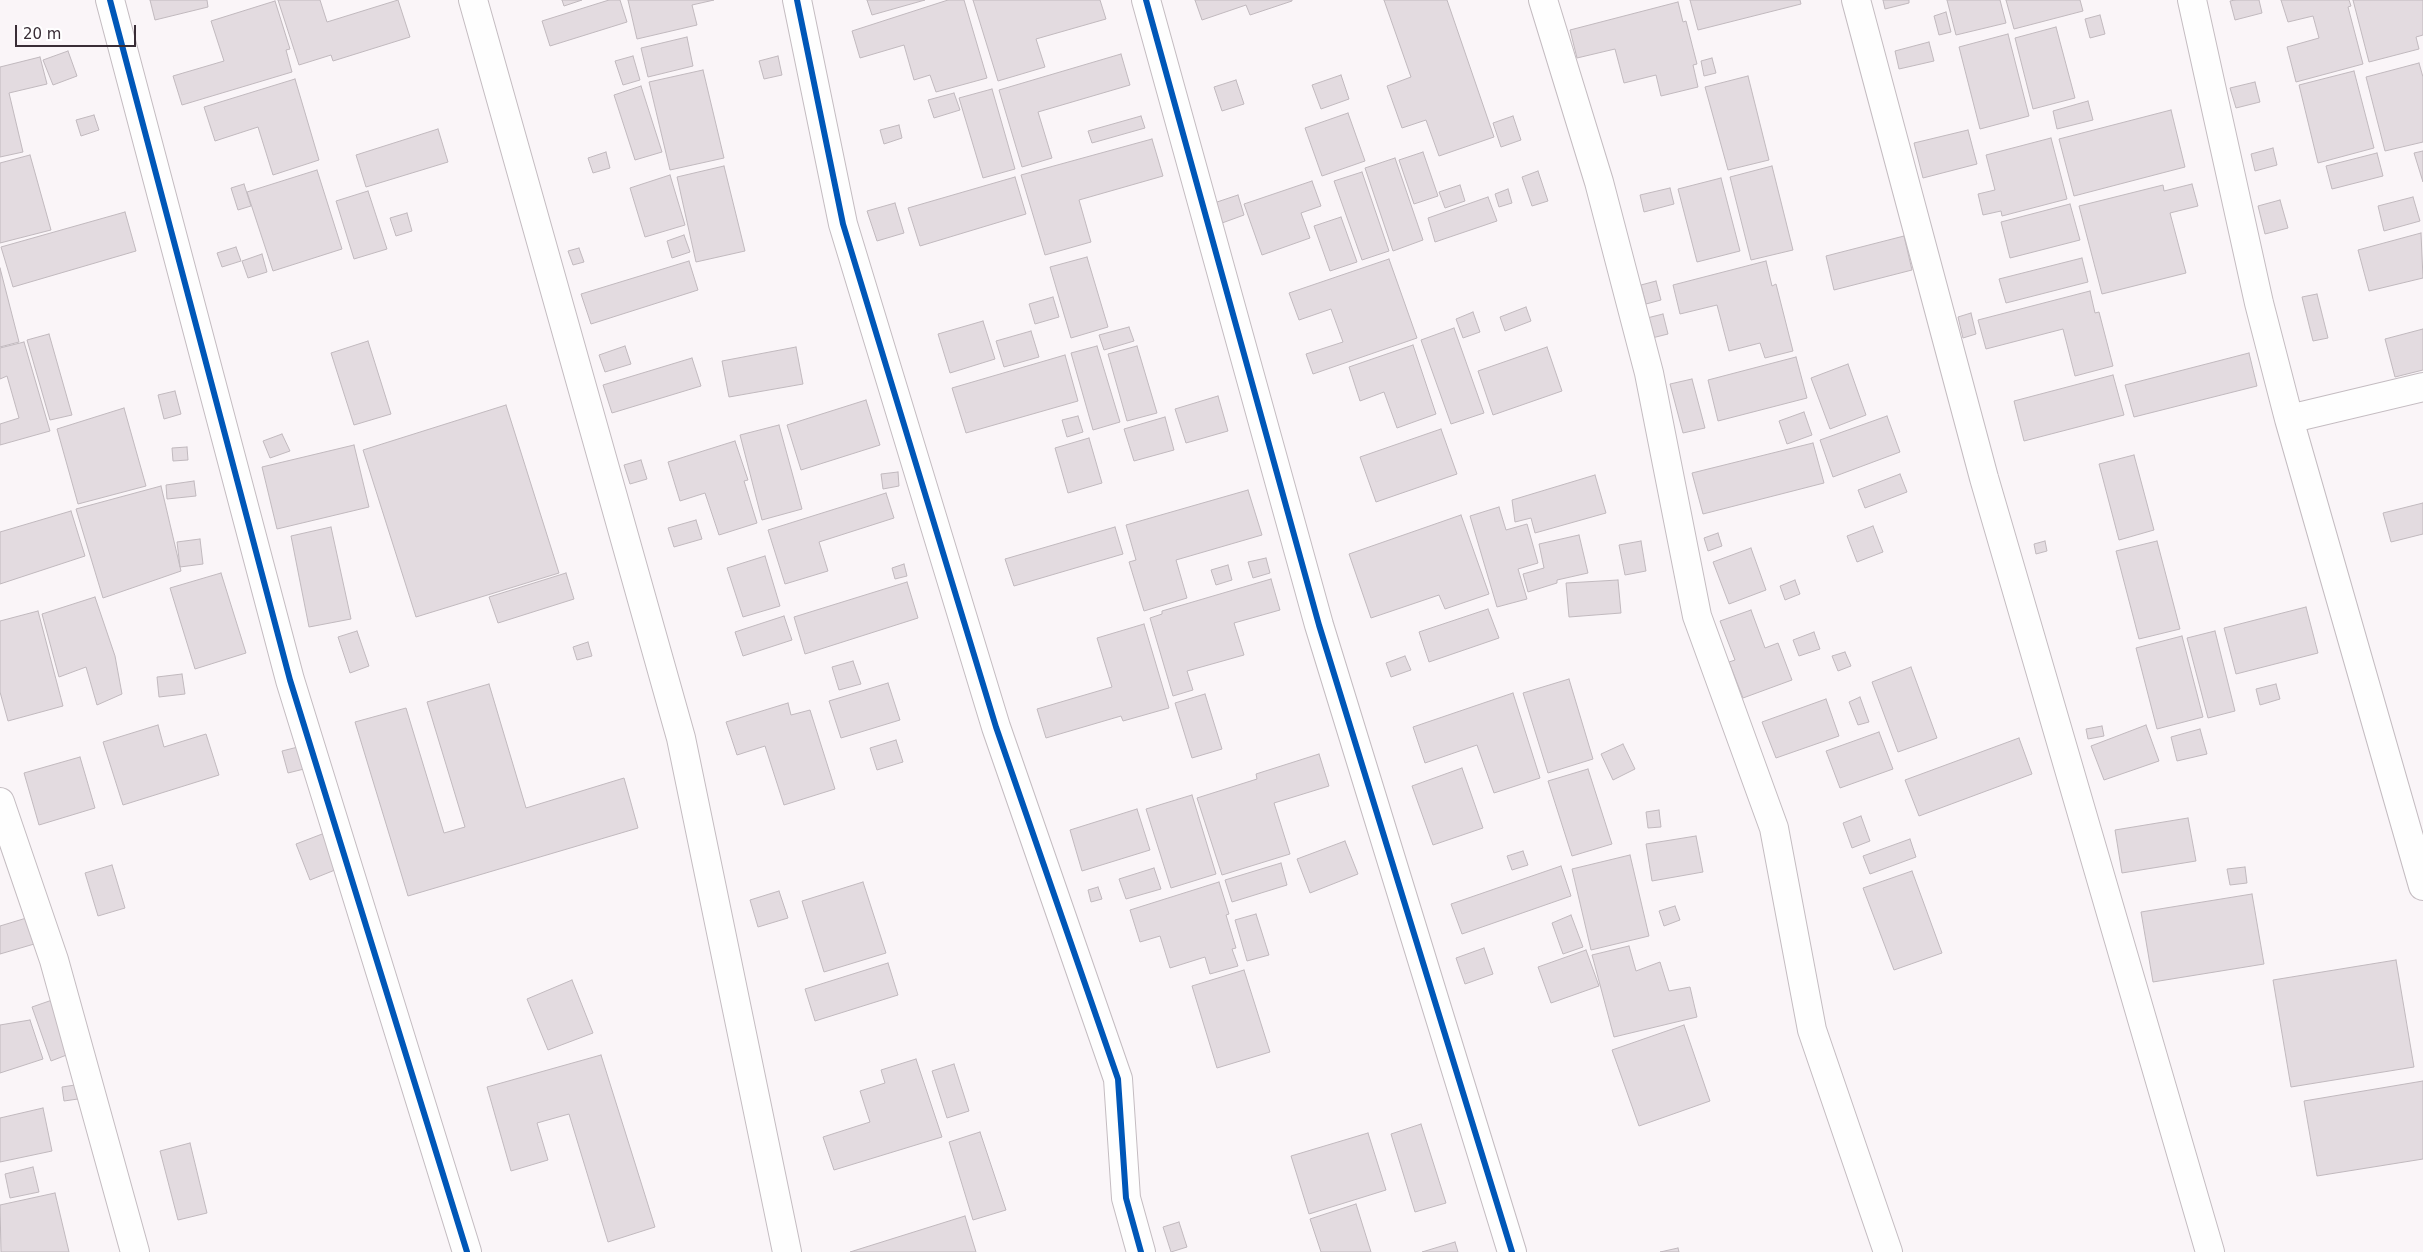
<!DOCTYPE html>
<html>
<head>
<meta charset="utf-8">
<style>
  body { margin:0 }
  #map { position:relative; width:2423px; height:1252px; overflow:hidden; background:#faf5f8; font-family:"DejaVu Sans",sans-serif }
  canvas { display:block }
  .scale { position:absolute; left:15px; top:25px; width:121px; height:22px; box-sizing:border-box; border:2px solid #392d36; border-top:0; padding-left:6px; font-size:15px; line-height:18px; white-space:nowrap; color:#392d36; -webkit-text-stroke:4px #fff; paint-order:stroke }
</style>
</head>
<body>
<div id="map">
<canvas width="2423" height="1252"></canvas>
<div class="scale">20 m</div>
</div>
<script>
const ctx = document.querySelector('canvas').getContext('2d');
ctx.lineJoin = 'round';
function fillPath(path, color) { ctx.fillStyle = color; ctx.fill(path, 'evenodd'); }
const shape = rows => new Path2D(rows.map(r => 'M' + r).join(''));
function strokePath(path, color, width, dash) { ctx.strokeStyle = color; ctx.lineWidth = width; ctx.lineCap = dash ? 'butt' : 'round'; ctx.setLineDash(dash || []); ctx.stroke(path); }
const building = shape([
  [150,0,207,0,208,7,155,20,150,0],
  [278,0,320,0,327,22,398,0,410,37,333,61,331,55,299,65,278,0],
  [562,0,582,0,564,6,562,0],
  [609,0,620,0,627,22,550,46,542,21,609,0],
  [628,0,714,0,692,5,697,25,637,39,628,0],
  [867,0,925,0,872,15,867,0],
  [948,0,964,0,987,78,936,92,930,75,914,80,904,45,860,58,852,31,948,0],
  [973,0,1100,0,1106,19,1036,39,1045,67,998,81,973,0],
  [1195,0,1292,0,1292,1,1250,15,1246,5,1202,20,1195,0],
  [1384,0,1447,0,1494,137,1439,156,1426,120,1402,128,1387,86,1411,77,1384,0],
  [1690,0,1800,0,1801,4,1698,30,1690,0],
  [1883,0,1909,0,1909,3,1885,9,1883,0],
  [1947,0,2000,0,2006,23,1956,35,1947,0],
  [2006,0,2080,0,2083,11,2014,29,2006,0],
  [2235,0,2259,0,2262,13,2235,20,2230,1,2235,0],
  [2281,0,2349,0,2351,6,2348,7,2363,64,2296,82,2287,47,2319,38,2313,16,2288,22,2281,0],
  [2353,0,2423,0,2423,35,2416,37,2419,49,2369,62,2353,0],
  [275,1,290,49,286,50,292,72,182,105,173,76,224,61,211,21,275,1],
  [1678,2,1683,22,1686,21,1697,64,1693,65,1698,87,1661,96,1656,75,1624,83,1615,49,1577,58,1570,30,1678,2],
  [1946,12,1951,32,1939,35,1934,16,1946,12],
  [2100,15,2105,34,2090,38,2085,19,2100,15],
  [2056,27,2075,98,2033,109,2015,38,2056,27],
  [2008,34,2029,116,1980,129,1959,47,2008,34],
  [687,37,693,66,648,77,641,48,687,37],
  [1929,42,1934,61,1899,69,1895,51,1929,42],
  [68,51,77,76,53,85,43,60,68,51],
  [1121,54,1130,85,1038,112,1052,158,1022,167,999,90,1121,54],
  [633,56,640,80,623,85,615,61,633,56],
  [778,56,782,75,764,79,759,61,778,56],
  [40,57,47,84,9,93,23,152,0,157,0,67,40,57],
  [1712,58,1716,73,1704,76,1701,61,1712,58],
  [2419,63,2423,77,2423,142,2385,151,2366,77,2419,63],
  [703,70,724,158,670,170,649,82,703,70],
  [2354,71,2374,148,2318,163,2299,85,2354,71],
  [1341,75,1349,99,1321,109,1312,85,1341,75],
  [1748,76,1769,160,1728,170,1705,87,1748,76],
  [295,79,319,160,273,175,258,127,215,141,204,107,295,79],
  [1236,80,1244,104,1222,111,1214,87,1236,80],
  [2255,82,2260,102,2236,108,2230,88,2255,82],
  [641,86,662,152,635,160,614,95,641,86],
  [992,89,1015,169,983,178,959,98,992,89],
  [954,93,960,110,934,118,928,100,954,93],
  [2088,101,2093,120,2057,129,2053,111,2088,101],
  [2171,110,2185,167,2074,196,2059,139,2171,110],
  [1348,113,1365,161,1322,176,1305,128,1348,113],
  [94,115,99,130,81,136,76,120,94,115],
  [1141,116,1145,128,1092,143,1088,131,1141,116],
  [1513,116,1521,140,1501,147,1493,123,1513,116],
  [899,125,902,138,884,144,880,130,899,125],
  [438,129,448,162,366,187,356,155,438,129],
  [1968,130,1977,164,1923,178,1914,143,1968,130],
  [2051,138,2067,199,2002,216,2001,211,1983,215,1978,194,1995,190,1986,155,2051,138],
  [1152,139,1163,176,1079,200,1091,242,1045,255,1021,175,1152,139],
  [2273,148,2277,165,2255,171,2251,154,2273,148],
  [2423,151,2423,182,2414,153,2423,151],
  [606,152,610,168,593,173,588,158,606,152],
  [1423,152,1438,196,1414,204,1399,160,1423,152],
  [2377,153,2383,176,2332,189,2326,166,2377,153],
  [30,155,51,230,0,243,0,163,30,155],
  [1395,158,1423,240,1393,251,1365,168,1395,158],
  [724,166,745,251,696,262,677,177,724,166],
  [1772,166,1793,250,1751,260,1730,177,1772,166],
  [317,170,342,249,273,271,247,192,317,170],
  [1538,171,1548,201,1532,206,1522,177,1538,171],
  [1362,172,1389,251,1362,260,1334,181,1362,172],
  [670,175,685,225,645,237,630,188,670,175],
  [1015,177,1026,214,920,246,908,208,1015,177],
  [1721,178,1740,251,1697,262,1678,189,1721,178],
  [1312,181,1321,206,1301,213,1310,238,1262,255,1244,204,1312,181],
  [244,184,251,206,238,210,231,188,244,184],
  [2192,184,2198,206,2170,213,2186,273,2102,294,2079,206,2163,185,2164,191,2192,184],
  [1460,185,1465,201,1445,208,1439,192,1460,185],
  [1670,188,1674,204,1644,212,1640,195,1670,188],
  [1508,189,1512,203,1499,207,1495,194,1508,189],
  [368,191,387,249,354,259,336,201,368,191],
  [1238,195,1244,215,1222,223,1214,203,1238,195],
  [1488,197,1497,221,1435,242,1428,218,1488,197],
  [2413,197,2420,221,2384,231,2378,206,2413,197],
  [2280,200,2288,228,2265,234,2258,206,2280,200],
  [895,203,904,233,877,241,867,211,895,203],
  [2070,204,2080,240,2010,258,2001,222,2070,204],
  [125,212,136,251,13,287,1,247,125,212],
  [407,213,412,231,396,236,390,218,407,213],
  [1341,217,1357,262,1330,271,1314,226,1341,217],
  [2421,233,2423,278,2369,291,2358,250,2421,233],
  [684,235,690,252,672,258,667,241,684,235],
  [1904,236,1912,270,1834,290,1826,256,1904,236],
  [236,247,241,261,222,267,217,253,236,247],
  [579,248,584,262,573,265,568,251,579,248],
  [262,254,267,272,248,278,242,261,262,254],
  [1087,257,1108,327,1071,338,1050,267,1087,257],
  [2082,258,2088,282,2006,303,1999,279,2082,258],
  [1389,259,1417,338,1313,374,1306,354,1343,342,1331,309,1299,320,1289,293,1389,259],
  [689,261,698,290,591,324,581,294,689,261],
  [1766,261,1772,286,1776,284,1793,351,1765,358,1760,343,1729,351,1717,305,1680,314,1673,285,1766,261],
  [0,268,19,342,0,347,0,268],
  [1656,281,1661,300,1646,304,1641,285,1656,281],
  [2090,291,2095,313,2099,312,2113,366,2075,376,2063,329,1986,349,1978,320,2090,291],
  [2317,294,2328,338,2313,341,2302,297,2317,294],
  [1053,297,1059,317,1035,324,1029,304,1053,297],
  [1526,307,1531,321,1505,331,1500,317,1526,307],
  [1473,312,1480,332,1463,338,1456,319,1473,312],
  [1971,313,1976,334,1963,338,1958,317,1971,313],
  [1663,314,1668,334,1648,339,1643,319,1663,314],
  [983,321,995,359,950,373,938,334,983,321],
  [1129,327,1134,341,1104,350,1099,335,1129,327],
  [1454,328,1484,413,1451,424,1421,340,1454,328],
  [2423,329,2423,370,2395,377,2385,339,2423,329],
  [1031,331,1039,357,1004,367,996,341,1031,331],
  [49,334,72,415,50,420,27,340,49,334],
  [368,341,391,414,354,425,331,353,368,341],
  [24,342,50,431,0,445,0,424,19,418,7,376,0,379,0,348,24,342],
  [1413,345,1436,414,1397,428,1384,392,1360,401,1349,367,1413,345],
  [625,346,631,364,605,372,599,355,625,346],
  [1097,346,1120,422,1093,430,1071,353,1097,346],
  [1137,346,1157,413,1127,421,1108,354,1137,346],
  [796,347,803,384,729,397,722,361,796,347],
  [1547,347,1562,391,1493,415,1478,371,1547,347],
  [2249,353,2257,386,2134,417,2125,385,2249,353],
  [1065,355,1078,401,966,433,952,388,1065,355],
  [1796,357,1807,398,1718,421,1708,380,1796,357],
  [692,358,701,386,612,413,603,385,692,358],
  [1848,364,1866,415,1830,429,1811,378,1848,364],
  [2113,375,2124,415,2024,441,2014,401,2113,375],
  [1692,379,1705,428,1683,433,1670,384,1692,379],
  [175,391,181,414,164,419,158,395,175,391],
  [1218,396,1228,431,1186,443,1175,409,1218,396],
  [866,400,880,445,801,470,787,425,866,400],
  [506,405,559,573,416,617,363,450,506,405],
  [124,408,146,486,78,504,57,429,124,408],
  [1804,412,1812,435,1787,444,1779,421,1804,412],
  [1078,416,1083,432,1067,437,1062,420,1078,416],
  [1887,416,1900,452,1833,477,1820,440,1887,416],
  [1165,417,1174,450,1134,461,1124,429,1165,417],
  [779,425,802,509,762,520,740,435,779,425],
  [1441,429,1457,474,1376,502,1360,457,1441,429],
  [282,434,290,451,270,458,263,441,282,434],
  [1089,438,1102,483,1068,493,1055,448,1089,438],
  [735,441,748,480,744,481,757,523,719,535,705,493,680,501,668,462,735,441],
  [1813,443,1824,483,1703,514,1692,473,1813,443],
  [354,445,369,507,277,529,262,467,354,445],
  [187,447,188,460,173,461,172,448,187,447],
  [2134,455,2154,530,2119,540,2099,464,2134,455],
  [641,460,647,479,630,484,624,465,641,460],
  [898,472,899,486,883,489,881,474,898,472],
  [1900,474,1907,492,1865,508,1858,490,1900,474],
  [1595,475,1606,513,1535,533,1531,518,1515,522,1512,500,1595,475],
  [194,481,196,496,167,499,166,485,194,481],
  [161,486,181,571,103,598,76,509,161,486],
  [1248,490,1262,535,1176,560,1187,598,1144,611,1129,562,1136,560,1126,525,1248,490],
  [886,493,894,518,819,542,828,571,785,584,768,530,886,493],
  [2423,503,2423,534,2391,542,2383,513,2423,503],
  [1499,507,1506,530,1527,524,1538,563,1518,569,1527,599,1497,607,1470,516,1499,507],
  [71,511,85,556,0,584,0,532,71,511],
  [1461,515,1489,594,1445,609,1439,595,1371,618,1349,554,1461,515],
  [696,520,702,539,674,547,668,528,696,520],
  [1873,526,1883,552,1857,562,1847,536,1873,526],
  [331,527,351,619,309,627,291,536,331,527],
  [1115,527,1123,554,1014,586,1005,559,1115,527],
  [1718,533,1722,546,1708,551,1704,538,1718,533],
  [1579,535,1588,573,1557,580,1557,583,1528,592,1523,574,1544,568,1539,544,1579,535],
  [200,539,203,564,180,567,177,542,200,539],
  [1641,541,1646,571,1625,575,1619,545,1641,541],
  [2045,541,2047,551,2036,554,2034,544,2045,541],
  [2157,541,2180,629,2139,639,2116,551,2157,541],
  [1751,548,1766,590,1729,604,1713,562,1751,548],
  [765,556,780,606,743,617,727,568,765,556],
  [1266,558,1270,573,1253,578,1248,562,1266,558],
  [904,564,907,576,895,579,892,568,904,564],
  [1228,565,1232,580,1216,585,1211,570,1228,565],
  [221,573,246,653,195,669,170,588,221,573],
  [566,573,574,599,498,623,489,597,566,573],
  [1271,579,1280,610,1234,623,1244,655,1187,671,1193,690,1173,696,1150,618,1162,614,1162,611,1271,579],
  [1618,580,1621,613,1569,617,1566,583,1618,580],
  [1795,580,1800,594,1785,600,1780,586,1795,580],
  [907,582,918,618,805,654,794,617,907,582],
  [95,597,115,656,122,694,97,705,86,667,59,677,42,614,95,597],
  [2306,607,2318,653,2236,674,2224,628,2306,607],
  [1488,609,1499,638,1429,662,1419,632,1488,609],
  [1751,610,1765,648,1778,643,1792,680,1743,698,1729,662,1735,660,1720,621,1751,610],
  [38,611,63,706,8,721,0,692,0,621,38,611],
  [784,616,792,640,743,656,735,632,784,616],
  [1144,624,1169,708,1123,721,1121,716,1046,738,1037,709,1112,687,1097,638,1144,624],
  [357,631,369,666,350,673,338,637,357,631],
  [2215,631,2235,711,2208,718,2187,638,2215,631],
  [1814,632,1820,649,1799,656,1793,640,1814,632],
  [2182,636,2203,717,2157,729,2136,648,2182,636],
  [588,642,592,656,577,660,573,647,588,642],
  [1845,652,1851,666,1838,671,1832,656,1845,652],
  [1405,656,1411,670,1391,677,1386,663,1405,656],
  [853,661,861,684,839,690,832,667,853,661],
  [1911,667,1937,738,1898,752,1872,682,1911,667],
  [182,674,185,694,159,697,157,677,182,674],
  [1569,679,1593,759,1548,773,1523,693,1569,679],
  [888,683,900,720,841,738,829,701,888,683],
  [489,684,526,808,624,778,638,828,408,896,355,722,406,708,444,833,465,827,427,702,489,684],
  [2276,684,2280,699,2260,705,2256,689,2276,684],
  [1513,693,1540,778,1494,793,1477,745,1425,763,1413,727,1513,693],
  [1205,694,1222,749,1192,758,1175,703,1205,694],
  [1860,697,1869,722,1858,725,1849,702,1860,697],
  [1826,699,1839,736,1776,758,1762,722,1826,699],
  [788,703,791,715,810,710,835,789,784,805,765,746,737,755,726,722,788,703],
  [158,725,164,747,206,734,219,775,123,805,103,742,158,725],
  [2146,725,2159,761,2104,780,2091,746,2146,725],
  [2102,726,2104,736,2088,739,2086,729,2102,726],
  [2200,729,2207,754,2177,761,2171,737,2200,729],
  [1879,732,1893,769,1840,788,1826,751,1879,732],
  [2019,738,2032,774,1919,816,1905,780,2019,738],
  [896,740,903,762,877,770,870,748,896,740],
  [1623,744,1635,769,1613,780,1601,754,1623,744],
  [302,746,308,768,288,773,282,751,302,746],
  [1319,754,1329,786,1274,803,1290,854,1222,875,1197,798,1257,779,1256,774,1319,754],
  [80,757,95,808,39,825,24,773,80,757],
  [1462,768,1483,828,1433,845,1412,786,1462,768],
  [1588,769,1612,844,1572,856,1548,781,1588,769],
  [1192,795,1216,874,1171,888,1146,809,1192,795],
  [1137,809,1150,850,1082,871,1070,830,1137,809],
  [1659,810,1661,827,1648,828,1646,812,1659,810],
  [1861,816,1870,841,1852,848,1843,823,1861,816],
  [2188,818,2196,861,2122,873,2115,830,2188,818],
  [330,831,345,866,310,880,296,844,330,831],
  [1696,836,1703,872,1652,881,1646,844,1696,836],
  [1910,839,1916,857,1870,874,1863,856,1910,839],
  [1345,841,1358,874,1310,893,1297,859,1345,841],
  [1523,851,1528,865,1512,870,1507,856,1523,851],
  [1630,855,1649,936,1591,950,1572,869,1630,855],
  [1281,863,1287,885,1232,902,1225,880,1281,863],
  [112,865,125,908,98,916,85,873,112,865],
  [1561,866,1571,896,1462,934,1451,904,1561,866],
  [2245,867,2247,883,2230,885,2227,869,2245,867],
  [1154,868,1161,889,1126,899,1119,879,1154,868],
  [1912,871,1942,953,1894,970,1863,888,1912,871],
  [863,882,886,953,824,972,802,901,863,882],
  [1219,882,1229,914,1226,915,1236,948,1232,949,1238,966,1210,974,1205,957,1170,968,1160,936,1140,942,1130,910,1219,882],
  [1098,887,1102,899,1091,902,1088,890,1098,887],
  [779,891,788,918,758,927,750,900,779,891],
  [2252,894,2264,964,2153,982,2141,912,2252,894],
  [1675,906,1680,920,1664,926,1659,911,1675,906],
  [1256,914,1269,955,1247,961,1235,920,1256,914],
  [1571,915,1583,947,1563,954,1552,923,1571,915],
  [33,916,41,942,0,954,0,926,33,916],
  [1629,946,1636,971,1660,962,1669,991,1690,987,1697,1017,1614,1037,1592,955,1629,946],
  [1484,948,1493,974,1465,984,1456,958,1484,948],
  [1586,950,1599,986,1551,1003,1538,967,1586,950],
  [2396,960,2414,1067,2291,1087,2273,980,2396,960],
  [888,963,898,995,815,1021,805,989,888,963],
  [1244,970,1270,1052,1217,1068,1192,986,1244,970],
  [572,980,593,1033,548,1050,527,999,572,980],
  [58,998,77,1051,51,1061,32,1007,58,998],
  [30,1020,43,1059,0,1073,0,1025,30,1020],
  [1684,1025,1710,1101,1639,1126,1612,1050,1684,1025],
  [601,1055,655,1227,608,1242,569,1114,537,1123,548,1160,511,1171,487,1087,601,1055],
  [916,1059,942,1137,834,1170,823,1137,870,1122,860,1091,885,1083,881,1070,916,1059],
  [954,1064,969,1111,947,1118,932,1071,954,1064],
  [2423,1081,2423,1159,2317,1176,2304,1101,2423,1081],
  [75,1085,78,1099,64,1101,62,1087,75,1085],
  [43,1108,52,1151,0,1162,0,1118,43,1108],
  [1421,1124,1446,1203,1415,1212,1391,1134,1421,1124],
  [980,1132,1006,1210,973,1220,949,1142,980,1132],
  [1368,1133,1386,1190,1309,1214,1291,1156,1368,1133],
  [190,1143,207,1213,178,1220,160,1151,190,1143],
  [33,1167,39,1192,10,1198,5,1174,33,1167],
  [55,1193,69,1252,1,1252,0,1205,55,1193],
  [1356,1204,1371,1252,1321,1252,1310,1219,1356,1204],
  [965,1216,976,1252,850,1252,965,1216],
  [1179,1222,1187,1247,1171,1252,1163,1227,1179,1222],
  [1455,1242,1458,1252,1422,1252,1455,1242],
  [1678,1248,1679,1252,1660,1252,1678,1248]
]);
fillPath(building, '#e3dbe0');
strokePath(building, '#c1b9be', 1);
const minor = shape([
  [110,0,290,680,467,1252],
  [473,0,681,738,787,1252],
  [797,0,843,224,996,727,1118,1079,1126,1198,1141,1252],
  [1146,0,1319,625,1512,1252],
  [1543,0,1599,182,1649,373,1697,616,1774,828,1812,1030,1888,1252],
  [1856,0,1984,478,2210,1252],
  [2192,0,2259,303,2289,419,2423,886],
  [2289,419,2423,387],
  [0,802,54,960,135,1252]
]);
strokePath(minor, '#c4bcc1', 30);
strokePath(minor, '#fefefe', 28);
strokePath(shape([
  [110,0,290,680,467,1252],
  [797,0,843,224,996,727,1118,1079,1126,1198,1141,1252],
  [1146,0,1319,625,1512,1252]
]), '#0057b8', 6);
</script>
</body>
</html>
